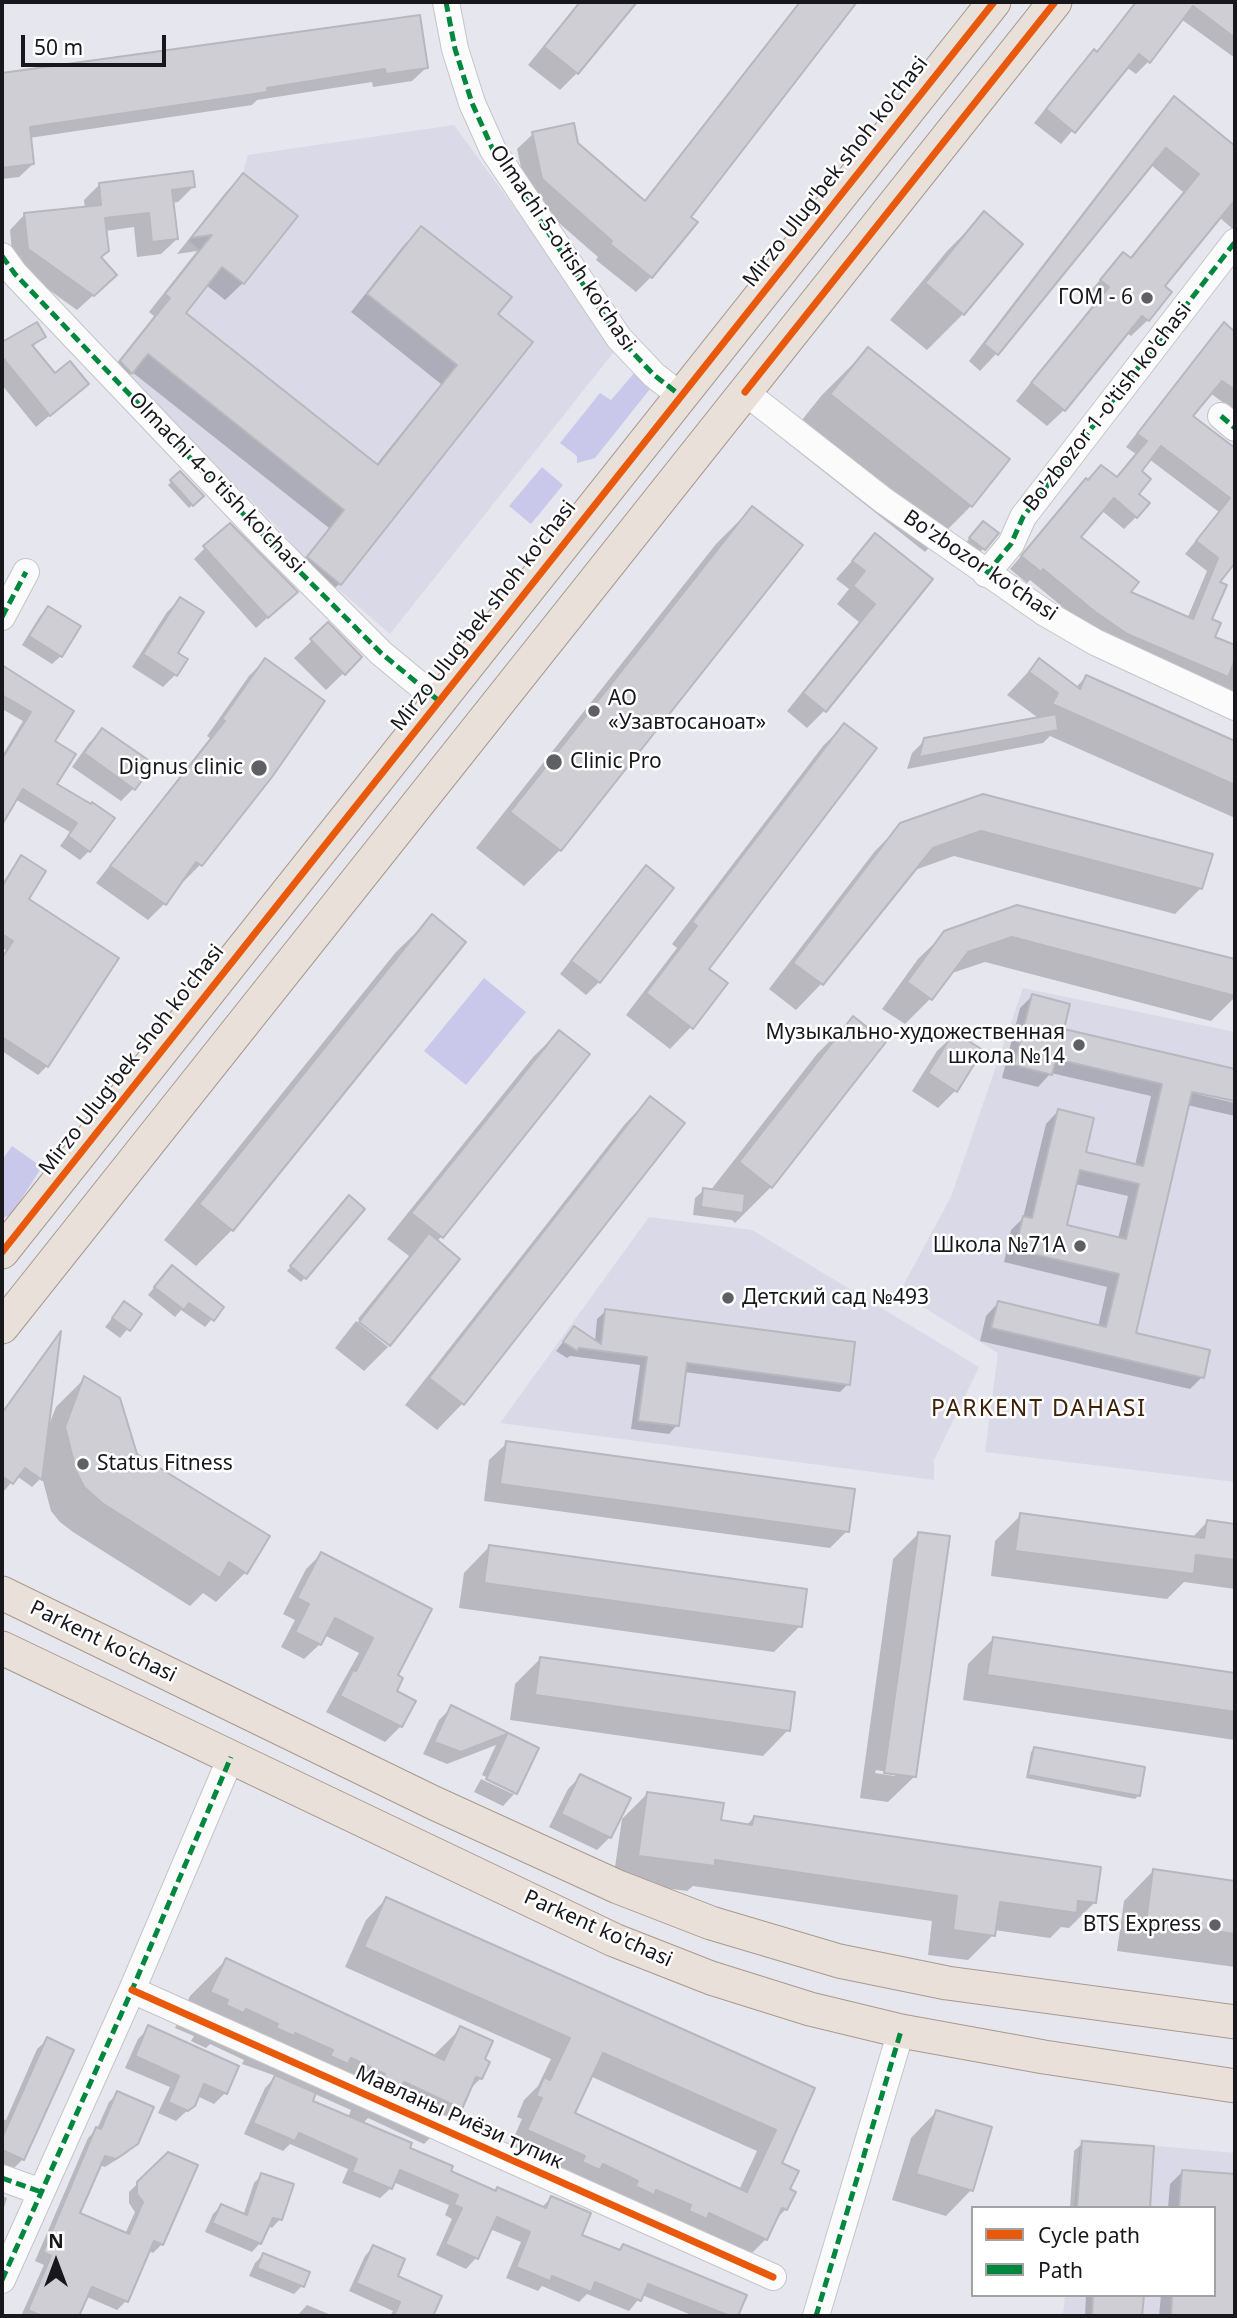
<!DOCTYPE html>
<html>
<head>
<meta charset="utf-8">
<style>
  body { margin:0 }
  #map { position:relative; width:1237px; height:2318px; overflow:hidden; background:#e6e6ee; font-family:"Noto Sans",sans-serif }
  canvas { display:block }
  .frame { position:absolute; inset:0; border:4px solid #17171c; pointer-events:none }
  .legend { position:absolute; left:971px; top:2206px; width:245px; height:91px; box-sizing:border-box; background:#fff; border:2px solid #a2a2a4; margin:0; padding:9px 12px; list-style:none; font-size:21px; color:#17171c }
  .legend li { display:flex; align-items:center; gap:14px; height:35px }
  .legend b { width:35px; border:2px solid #a2a2a4 }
  .north { position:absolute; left:21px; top:2227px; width:70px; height:70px; -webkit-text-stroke:5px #fff; paint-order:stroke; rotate:0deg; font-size:19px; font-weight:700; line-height:28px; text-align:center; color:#17171c }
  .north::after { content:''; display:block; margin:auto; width:24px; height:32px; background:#17171c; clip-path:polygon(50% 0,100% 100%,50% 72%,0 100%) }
  .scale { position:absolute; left:21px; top:35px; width:145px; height:32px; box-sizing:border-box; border:4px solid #17171c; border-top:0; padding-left:9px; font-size:21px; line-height:24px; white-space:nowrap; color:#17171c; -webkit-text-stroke:5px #fff; paint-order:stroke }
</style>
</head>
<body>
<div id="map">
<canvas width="1237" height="2318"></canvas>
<div class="frame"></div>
<ul class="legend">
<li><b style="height:9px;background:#e8590c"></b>Cycle path</li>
<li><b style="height:9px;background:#00873e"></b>Path</li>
</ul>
<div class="north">N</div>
<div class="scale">50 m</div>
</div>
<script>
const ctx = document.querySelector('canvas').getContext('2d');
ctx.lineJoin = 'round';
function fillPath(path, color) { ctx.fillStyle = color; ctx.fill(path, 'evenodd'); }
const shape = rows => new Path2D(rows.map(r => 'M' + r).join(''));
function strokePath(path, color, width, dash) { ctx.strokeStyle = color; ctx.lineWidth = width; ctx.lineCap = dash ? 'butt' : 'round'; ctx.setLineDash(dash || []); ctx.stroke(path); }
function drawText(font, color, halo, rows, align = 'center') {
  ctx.font = font + ' "Noto Sans",sans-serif'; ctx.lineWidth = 5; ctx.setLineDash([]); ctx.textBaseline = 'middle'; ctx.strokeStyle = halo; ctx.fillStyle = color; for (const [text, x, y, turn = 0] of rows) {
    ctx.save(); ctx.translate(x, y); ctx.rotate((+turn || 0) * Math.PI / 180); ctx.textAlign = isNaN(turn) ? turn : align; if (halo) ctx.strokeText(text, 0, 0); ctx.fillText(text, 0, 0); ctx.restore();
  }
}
fillPath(shape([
  [454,125,617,348,390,634,306,561,280,530,130,377,116,366,169,299,165,294,200,250,189,241,243,173,248,155],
  [1023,988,1235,1032,1235,1482,985,1452,998,1353,928,1310,898,1295,951,1197],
  [649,1217,752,1230,979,1367,934,1460,934,1480,500,1423],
  [1080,2139,1235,2153,1235,2316,1063,2316,1065,2295,1214,2295,1214,2208,1074,2208]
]), '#d9d9e8');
fillPath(shape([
  [636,371,654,384,595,458,577,463,577,456,560,443,600,393,611,400],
  [542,467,563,485,531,524,509,506],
  [484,978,526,1012,466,1085,424,1051],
  [12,1146,42,1167,11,1215,2,1218,2,1160]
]), '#c9c8eb');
fillPath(shape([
  [579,2,635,2,577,73,560,90,528,65],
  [799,2,843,2,851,8,689,217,651,277,636,292,596,260,598,257,527,195,517,149,533,134,577,144,643,202],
  [1135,2,1235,2,1235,58,1181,19,1148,62,1136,74,1126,67,1061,144,1034,123,1081,64,1094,52,1096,53],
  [418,17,426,68,412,81,373,87,372,82,257,100,252,105,29,138,33,164,19,177,2,179,2,75],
  [1175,99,1235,148,1235,231,1219,217,1162,287,1170,292,1148,320,1131,336,1126,332,1064,410,1047,426,1016,401,1094,304,1085,297,1123,254,1129,259,1183,192,1150,164,996,354,980,371,969,361,1158,115],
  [243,175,295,217,243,283,225,300,206,285,183,313,376,465,441,384,351,312,404,245,422,228,495,314,531,342,339,584,322,601,291,575,329,528,132,372,114,390,104,379,154,316,149,312,197,251,177,254,226,192],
  [100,184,193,187,178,202,172,203,177,239,161,254,137,257,134,227,105,231,100,258,99,290,77,310,13,264,10,230,25,214,85,208,84,200],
  [984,214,963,314,927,350,890,320,948,250],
  [36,324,43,336,32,348,54,376,87,384,36,427,2,385,2,344],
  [1224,325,1235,334,1235,411,1210,393,1191,416,1235,451,1235,560,1217,583,1210,620,1213,638,1235,647,1235,692,1218,684,1214,688,1082,623,1030,580,1027,583,1010,569,1086,480,1116,479,1136,454,1126,447,1212,337],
  [1149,459,1219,512,1185,554,1207,571,1187,619,1128,593,1079,538,1101,510,1124,529,1136,517,1139,472],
  [868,349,971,506,925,552,785,441,822,395],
  [180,473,202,496,189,508,168,485],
  [752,508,560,850,524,886,476,848,716,544],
  [975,532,996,534,976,557,962,547],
  [875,535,930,579,824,711,807,728,787,711,859,622,837,604,849,589,836,579],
  [205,548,284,603,256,628,194,559],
  [180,599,176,674,163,687,132,667,167,612],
  [49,608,61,656,52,664,22,645,40,616],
  [328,625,360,657,326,690,294,658],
  [265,660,270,776,200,865,184,881,182,879,164,904,148,920,96,883,210,738,207,736,249,676],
  [1039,660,1075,688,1086,677,1235,743,1235,818,1050,736,1043,743,907,769,912,753,925,740,1035,719,1037,717,1007,695],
  [4,668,53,741,55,784,91,806,89,851,80,860,60,846,70,832,15,799,2,824,2,756,23,721,2,709,2,671],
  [844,725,706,969,691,1027,670,1049,626,1015,677,948,672,944,823,746],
  [102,730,134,788,121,801,72,767,89,743],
  [983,796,1201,888,1175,914,954,856,912,871,821,984,796,1010,769,989,875,851,901,825],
  [22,858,47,1066,38,1075,2,1051,2,956,6,950,2,948,2,884,13,867],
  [646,868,599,982,586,995,560,974,633,881],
  [1017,907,1235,961,1235,997,1211,1021,985,962,949,974,930,999,905,1024,882,1009,918,959,945,933],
  [432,917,464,942,232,1230,196,1266,164,1240,396,952],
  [1032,996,1062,1031,1235,1071,1235,1100,1184,1088,1184,1091,1235,1103,1235,1116,1187,1105,1134,1334,1202,1377,1190,1389,980,1341,986,1316,998,1303,1098,1327,1107,1287,1004,1262,1011,1230,1023,1218,1046,1124,1058,1111,1083,1154,1135,1165,1151,1096,1051,1073,1038,1087,1002,1078,1020,1008],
  [1075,1184,1128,1196,1118,1239,1064,1226],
  [853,1018,771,1187,735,1223,732,1220,693,1215,695,1198,704,1190,710,1191,817,1054],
  [559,1032,442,1236,436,1242,458,1259,389,1346,389,1343,358,1319,409,1256,387,1239,533,1057],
  [955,1034,955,1091,938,1108,912,1091,937,1051],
  [650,1098,682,1123,462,1404,437,1430,405,1405,625,1124],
  [346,1201,363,1209,301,1282,287,1271],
  [165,1274,222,1307,205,1327,181,1310,175,1317,148,1295],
  [124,1303,140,1314,120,1338,105,1327],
  [606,1311,848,1384,840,1392,684,1372,677,1425,669,1434,631,1429,640,1365,570,1356,567,1358,556,1351,574,1328,595,1342,597,1319],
  [356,1321,388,1347,364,1371,335,1348],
  [53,1342,49,1425,56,1407,85,1378,135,1456,246,1572,216,1602,203,1593,190,1606,73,1532,60,1522,51,1511,42,1477,32,1487,17,1476,4,1491,2,1490,2,1412],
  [507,1443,847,1531,830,1548,484,1501,489,1460],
  [1021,1515,1192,1538,1207,1522,1235,1526,1235,1589,1184,1582,1167,1599,991,1576,995,1541],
  [919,1533,914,1777,888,1802,860,1798,893,1559],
  [876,1770,895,1773,895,1776,875,1773],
  [489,1547,800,1626,774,1652,459,1608,464,1573],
  [321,1554,430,1610,395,1676,394,1692,401,1726,385,1742,326,1712,359,1653,324,1635,320,1644,304,1659,281,1647,295,1620,283,1614,306,1569],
  [993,1639,1235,1674,1235,1740,963,1700,968,1664],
  [541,1658,788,1730,763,1756,510,1720,515,1684],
  [452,1707,537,1748,515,1793,503,1806,474,1792,481,1779,513,1794,513,1790,482,1775,496,1745,447,1764,423,1754,439,1720],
  [1034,1749,1139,1795,1135,1799,1026,1778,1031,1752],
  [581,1776,610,1837,597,1850,549,1827,568,1789],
  [648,1793,719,1821,746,1826,754,1817,1094,1903,1069,1928,1061,1927,1050,1938,994,1930,993,1935,968,1960,928,1955,932,1921,693,1886,687,1891,613,1881,622,1819],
  [1153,1871,1235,1882,1235,1967,1117,1951,1124,1901],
  [386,1899,813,2089,780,2164,788,2190,786,2209,773,2222,766,2239,745,2260,508,2151,522,2119,517,2117,524,2100,538,2086,551,2059,345,1967,366,1920],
  [590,2076,757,2151,739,2190,573,2114],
  [226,1960,432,2057,461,2028,482,2060,481,2078,468,2091,460,2108,424,2144,368,2118,362,2124,449,2172,494,2192,498,2189,541,2208,551,2198,580,2236,618,2251,623,2247,744,2296,736,2316,694,2316,642,2295,629,2311,587,2294,579,2302,542,2286,538,2291,506,2278,521,2242,490,2229,476,2258,466,2269,436,2255,452,2219,445,2215,449,2205,393,2182,391,2188,380,2198,342,2183,348,2169,290,2144,283,2151,244,2134,265,2088,276,2076,242,2064,244,2060,210,2044,206,2048,191,2041,194,2036,175,2028,190,1996],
  [315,2094,351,2110,348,2118,310,2102],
  [149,2028,225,2093,214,2104,197,2096,193,2105,176,2121,158,2113,170,2087,125,2068,138,2039],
  [47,2040,23,2159,13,2169,2,2164,2,2119,6,2120,37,2049],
  [118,2093,136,2143,127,2153,105,2167,99,2165,78,2214,125,2234,135,2212,129,2203,129,2192,138,2183,162,2244,153,2253,148,2251,126,2301,117,2310,85,2296,77,2316,21,2316,44,2265,35,2261,88,2138,97,2129,109,2102],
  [936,2112,971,2190,946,2216,892,2200,911,2138],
  [1083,2143,1148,2208,1070,2208,1074,2151],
  [1183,2171,1235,2176,1235,2316,1159,2316,1161,2295,1214,2295,1214,2208,1168,2208,1170,2184],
  [262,2175,280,2219,272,2228,268,2226,260,2243,252,2252,205,2232,213,2214,221,2206,243,2216,254,2183],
  [2,2196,7,2198,2,2214],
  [373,2247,396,2277,440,2297,432,2316,390,2316,393,2311,349,2291,365,2256],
  [263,2255,302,2286,294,2294,249,2276,255,2263],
  [1086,2295,1142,2295,1140,2316,1085,2316],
  [307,2305,331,2315,331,2316,297,2316]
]), '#0003');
const building = shape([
  [580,2,637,2,578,74,544,47,580,2],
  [800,2,857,2,691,217,698,222,652,278,610,244,612,241,542,179,532,132,574,123,578,143,645,201,800,2],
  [1136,2,1235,2,1235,38,1193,6,1150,63,1139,54,1075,133,1046,109,1094,49,1097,52,1136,2],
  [420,15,428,68,386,74,385,69,267,88,268,92,30,127,34,164,2,168,2,73,420,15],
  [1174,96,1235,146,1235,200,1165,286,1172,292,1149,321,1142,316,1065,411,1031,383,1109,287,1100,280,1123,252,1131,258,1199,174,1166,148,998,355,984,344,1174,96],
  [193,171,195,187,172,190,178,239,152,242,149,213,105,218,109,251,101,257,117,275,94,296,28,249,24,213,101,205,99,183,193,171],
  [243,173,298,216,244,284,222,267,186,313,378,465,457,365,367,294,421,226,512,297,498,314,533,342,341,585,307,557,344,510,148,354,132,374,120,361,170,298,165,294,212,235,191,238,243,173],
  [984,211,1023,244,964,315,925,283,984,211],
  [37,322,46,337,32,345,55,373,70,361,89,384,50,416,2,357,2,342,37,322],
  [1224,322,1235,332,1235,390,1222,381,1193,416,1235,448,1235,563,1220,582,1227,585,1212,619,1221,623,1215,637,1235,645,1235,660,1228,677,1127,634,1094,611,1043,569,1041,572,1021,556,1086,478,1088,480,1101,465,1117,477,1147,441,1137,434,1224,322],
  [1161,446,1230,498,1196,541,1218,558,1193,619,1131,592,1139,582,1081,537,1114,498,1137,518,1150,503,1139,494,1151,479,1142,471,1161,446],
  [868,347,1010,459,972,507,830,394,868,347],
  [180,471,204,496,193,506,170,480,180,471],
  [752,506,803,545,561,851,510,812,752,506],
  [983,521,999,533,985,550,969,538,983,521],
  [230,523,298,592,268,618,203,546,230,523],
  [875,533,933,579,826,712,803,693,875,604,853,586,865,571,852,561,875,533],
  [180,597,204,612,178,653,188,659,177,676,143,654,180,597],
  [48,606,81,626,62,657,29,636,48,606],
  [328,622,362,657,345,675,310,639,328,622],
  [265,658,325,701,272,777,202,866,196,862,166,905,110,866,225,721,222,719,265,658],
  [1039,658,1080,689,1086,675,1235,741,1235,785,1052,704,1058,693,1029,672,1039,658],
  [2,665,74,711,55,741,76,754,57,784,91,804,92,802,115,818,90,852,68,836,77,823,23,789,2,825,2,759,31,712,2,695,2,665],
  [1056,714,1058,730,919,757,924,738,1056,714],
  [844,723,877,748,709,969,728,983,693,1029,646,993,697,926,692,922,844,723],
  [102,728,154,764,135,790,84,753,102,728],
  [983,794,1213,854,1202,889,981,831,933,848,823,985,793,963,900,823,983,794],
  [21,855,46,871,29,899,119,958,48,1067,2,1037,2,958,13,941,2,934,2,887,21,855],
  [646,865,674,888,600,983,571,961,646,865],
  [1017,905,1235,959,1235,996,1012,937,968,952,932,1000,907,982,944,931,1017,905],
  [432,914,466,942,233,1231,199,1204,432,914],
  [1032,994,1070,1004,1064,1029,1235,1069,1235,1101,1192,1092,1136,1333,1210,1350,1204,1378,991,1328,998,1301,1106,1327,1119,1274,1015,1250,1023,1216,1032,1218,1058,1109,1094,1118,1086,1152,1143,1166,1162,1084,1056,1059,1052,1075,1014,1065,1032,994],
  [1080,1170,1139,1184,1126,1239,1067,1225,1080,1170],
  [853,1016,886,1042,772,1188,739,1162,853,1016],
  [559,1030,590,1054,443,1238,411,1213,559,1030],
  [954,1032,983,1050,957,1092,928,1073,954,1032],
  [650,1096,685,1123,464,1405,429,1378,650,1096],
  [703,1188,745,1194,743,1213,701,1207,703,1188],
  [349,1195,365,1209,306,1279,290,1266,349,1195],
  [429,1233,460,1259,390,1346,359,1322,429,1233],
  [172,1265,224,1307,214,1321,189,1303,184,1310,154,1287,172,1265],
  [124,1301,142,1314,130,1331,112,1318,124,1301],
  [605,1309,855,1342,850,1385,687,1363,679,1426,638,1421,647,1357,579,1348,577,1351,563,1342,574,1326,601,1344,605,1309],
  [61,1331,42,1480,25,1468,13,1484,2,1476,2,1413,61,1331],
  [84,1376,120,1398,137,1454,270,1536,247,1574,229,1562,220,1578,102,1503,84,1487,76,1471,65,1427,84,1376],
  [506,1441,855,1489,849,1532,500,1484,506,1441],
  [1020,1513,1204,1538,1207,1520,1235,1524,1235,1560,1196,1555,1194,1574,1015,1551,1020,1513],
  [918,1532,950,1536,916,1777,884,1773,918,1532],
  [489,1545,807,1589,802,1627,484,1583,489,1545],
  [321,1552,432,1609,398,1675,403,1678,397,1691,416,1701,402,1727,340,1696,353,1670,356,1671,373,1638,335,1618,321,1645,295,1632,309,1604,297,1598,321,1552],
  [993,1637,1235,1673,1235,1712,987,1675,993,1637],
  [540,1657,795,1692,790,1731,535,1695,540,1657],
  [451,1705,539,1748,517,1794,486,1779,507,1734,461,1752,434,1742,451,1705],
  [1034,1747,1145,1767,1140,1796,1028,1775,1034,1747],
  [580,1774,631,1798,611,1838,561,1814,580,1774],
  [647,1792,724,1803,721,1820,752,1825,754,1816,1101,1867,1096,1903,1078,1901,1077,1913,1000,1902,995,1936,953,1930,957,1896,715,1860,715,1866,638,1856,647,1792],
  [1153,1869,1235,1881,1235,1934,1146,1921,1153,1869],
  [386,1897,815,2088,782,2163,799,2171,790,2189,796,2192,787,2210,782,2208,767,2240,709,2213,707,2219,689,2211,691,2205,656,2190,654,2195,635,2186,638,2181,603,2164,600,2170,582,2162,585,2156,527,2130,542,2098,536,2096,544,2077,550,2080,570,2038,364,1947,386,1897],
  [603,2053,776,2130,747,2192,575,2113,603,2053],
  [226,1958,444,2060,460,2026,493,2041,485,2059,490,2062,482,2079,476,2077,462,2109,404,2082,401,2088,383,2079,385,2074,351,2058,348,2064,330,2056,333,2050,295,2033,294,2036,276,2028,278,2024,246,2009,243,2013,226,2005,228,2000,210,1992,226,1958],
  [148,2025,239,2066,227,2094,204,2084,195,2106,188,2111,168,2102,179,2076,135,2056,148,2025],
  [47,2037,74,2050,24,2160,2,2150,2,2138,47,2037],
  [275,2075,316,2093,313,2101,412,2143,410,2148,453,2166,451,2171,496,2191,497,2187,546,2208,551,2196,591,2213,582,2235,620,2250,623,2244,747,2295,738,2316,730,2316,648,2284,641,2301,595,2282,591,2292,552,2276,550,2281,516,2267,530,2232,497,2217,478,2259,445,2244,462,2208,454,2205,458,2195,400,2170,392,2189,352,2172,357,2159,299,2133,295,2141,253,2123,275,2075],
  [117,2091,154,2107,138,2144,116,2159,105,2156,80,2213,129,2234,143,2202,137,2194,137,2182,168,2152,198,2165,163,2245,154,2241,128,2302,92,2287,79,2316,42,2316,28,2310,51,2256,43,2252,96,2127,101,2129,117,2091],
  [936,2110,992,2127,973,2191,916,2174,936,2110],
  [1082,2141,1154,2146,1150,2208,1077,2208,1082,2141],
  [1182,2170,1235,2174,1235,2316,1171,2316,1172,2295,1214,2295,1214,2208,1179,2208,1182,2170],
  [261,2173,294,2184,282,2220,273,2218,261,2244,212,2223,221,2204,247,2215,261,2173],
  [373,2245,405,2259,398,2276,442,2296,433,2316,394,2316,400,2302,356,2283,373,2245],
  [263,2253,310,2272,304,2287,257,2268,263,2253],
  [1093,2295,1144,2295,1142,2316,1092,2316,1093,2295]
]);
fillPath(building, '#ceced4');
strokePath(building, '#b7b7be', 2);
const minor = shape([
  [446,2,455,49,472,103,493,150,619,338,654,375,681,396],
  [2,256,15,274,268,540,381,653,439,701],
  [745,392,883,500,1045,613,1095,642,1235,707],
  [1221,416,1235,428],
  [986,574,1011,544,1023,517,1235,242],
  [2,617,26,572],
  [132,1990,773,2277],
  [2,2178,41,2192],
  [2,2280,132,1990,231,1757],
  [816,2316,901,2031]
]);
const major = shape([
  [2,1252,994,2],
  [2,1327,1055,2],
  [2,1593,434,1803,618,1887,711,1923,839,1961,947,1983,1235,2022],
  [2,1648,614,1940,711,1978,810,2009,901,2031,1044,2057,1235,2086]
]);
strokePath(minor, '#c4c4ca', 28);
strokePath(major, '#a8998d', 35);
strokePath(minor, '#fbfbfc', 26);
strokePath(major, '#e9e1d9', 33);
strokePath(shape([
  [446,2,455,49,472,103,493,150,619,338,654,375,681,396],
  [2,256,15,274,268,540,381,653,439,701],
  [1221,416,1235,428],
  [986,574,1011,544,1023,517,1235,242],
  [2,617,26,572],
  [2,2178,41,2192],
  [2,2280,132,1990,231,1757],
  [816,2316,901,2031]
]), '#00873e', 5, [10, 5]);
strokePath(shape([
  [745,392,1055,2],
  [2,1252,994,2],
  [132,1990,773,2277]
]), '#e8590c', 7);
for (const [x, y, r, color] of [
  [1147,298,7,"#5f5f66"],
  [594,711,7,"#5f5f66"],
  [554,762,9,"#5f5f66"],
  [259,768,9,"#5f5f66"],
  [1079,1045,7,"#5f5f66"],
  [1080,1246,7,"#5f5f66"],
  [728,1298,7,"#5f5f66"],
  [83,1464,7,"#5f5f66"],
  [1215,1925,7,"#5f5f66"]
]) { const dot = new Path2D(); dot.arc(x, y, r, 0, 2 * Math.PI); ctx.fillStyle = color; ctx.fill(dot); strokePath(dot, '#fff', 2.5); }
drawText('21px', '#17171c', '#fff', [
  ["Mirzo Ulug'bek shoh ko'chasi",836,172,-52],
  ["Olmachi 5-o'tish ko'chasi",562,248,56],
  ["Bo'zbozor 1-o'tish ko'chasi",1108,407,-52],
  ["Olmachi 4-o'tish ko'chasi",216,483,46],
  ["Bo'zbozor ko'chasi",980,566,34],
  ["Mirzo Ulug'bek shoh ko'chasi",484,616,-52],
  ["Mirzo Ulug'bek shoh ko'chasi",132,1060,-52],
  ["Parkent ko'chasi",103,1642,26],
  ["Parkent ko'chasi",598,1929,24],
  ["Мавланы Риёзи тупик",459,2118,24]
]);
drawText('21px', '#17171c', '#fff', [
  ["ГОМ - 6",1133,298],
  ["АО",608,699,"left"],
  ["«Узавтосаноат»",608,723,"left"],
  ["Clinic Pro",570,762,"left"],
  ["Dignus clinic",243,768],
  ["Музыкально-художественная",1065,1033],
  ["школа №14",1065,1057],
  ["Школа №71А",1066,1246],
  ["Детский сад №493",742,1298,"left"],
  ["Status Fitness",97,1464,"left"],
  ["BTS Express",1201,1925]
], 'right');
ctx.letterSpacing = '2px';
drawText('23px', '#3f2007', '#fff', [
  ["PARKENT DAHASI",1039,1409]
]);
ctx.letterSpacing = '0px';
</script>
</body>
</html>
